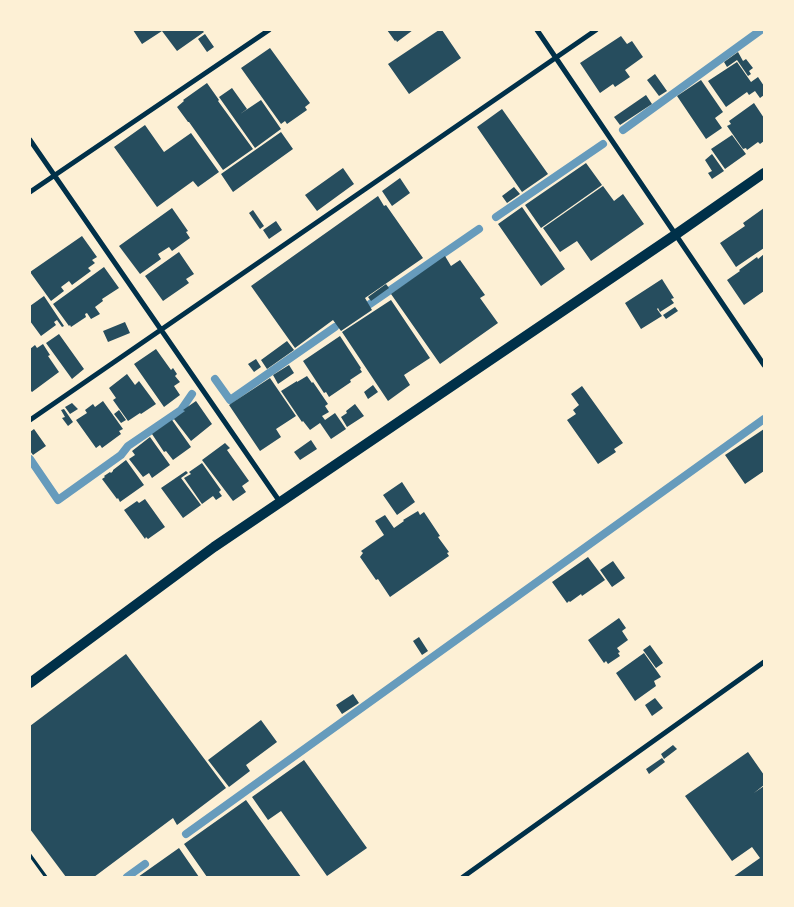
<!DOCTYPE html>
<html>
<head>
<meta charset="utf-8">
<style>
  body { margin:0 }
  #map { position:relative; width:794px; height:907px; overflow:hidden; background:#fdf0d5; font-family:Karla,sans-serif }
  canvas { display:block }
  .frame { position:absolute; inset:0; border:31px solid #fdf0d5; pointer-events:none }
</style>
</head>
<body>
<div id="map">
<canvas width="794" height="907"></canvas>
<div class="frame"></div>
</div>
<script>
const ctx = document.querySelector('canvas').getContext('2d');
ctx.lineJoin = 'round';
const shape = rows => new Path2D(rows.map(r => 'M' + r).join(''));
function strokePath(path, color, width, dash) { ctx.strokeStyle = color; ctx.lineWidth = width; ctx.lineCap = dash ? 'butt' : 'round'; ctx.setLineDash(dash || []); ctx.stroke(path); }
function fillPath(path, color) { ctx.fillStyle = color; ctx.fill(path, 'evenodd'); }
strokePath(shape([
  [623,130,761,30],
  [496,217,603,144],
  [370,304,479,229],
  [215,379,230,400,335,327],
  [30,459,58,500,121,455,128,446,181,410,192,394],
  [186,834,764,419],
  [127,877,145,864]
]), '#669bbc', 8);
fillPath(shape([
  [133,30,202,30,204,32,177,51,162,31,142,44],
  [387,30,413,30,397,42,396,40,395,41],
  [439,30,442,30,461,58,409,94,388,64],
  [205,34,214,47,207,52,198,39],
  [621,36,627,44,632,41,643,57,625,70,630,77,615,87,613,84,600,93,580,63],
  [270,48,310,103,305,107,307,110,287,124,285,121,281,124,241,68],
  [738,52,743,61,746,59,753,68,749,71,751,74,748,76,737,60,727,67,724,62],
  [737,62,751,82,758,77,764,86,764,95,760,98,755,91,749,95,747,92,726,107,708,81],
  [655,74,667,91,659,96,647,80],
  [701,80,723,112,715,118,722,128,706,139,677,96],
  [207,83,219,100,218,101,253,149,223,170,189,122,188,122,177,107,184,101,183,100],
  [232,88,247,109,240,114,261,100,281,129,255,148,219,97],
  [646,95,652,104,620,125,614,117],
  [754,103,764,118,764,141,760,144,758,142,747,150,746,148,743,149,727,126,731,124,729,121],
  [502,109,548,174,522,192,477,127],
  [145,125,164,152,191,133,219,172,198,187,193,181,157,207,114,147],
  [281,132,293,149,233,192,221,174],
  [732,135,746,154,725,169,711,149],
  [712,154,724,171,712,179,708,173,712,171,705,160],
  [586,163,602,185,541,228,525,205],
  [343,168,354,184,317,211,305,195],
  [400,178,410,193,392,206,382,191],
  [603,186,614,201,623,194,644,224,591,261,577,241,560,252,543,228],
  [514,187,520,194,507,203,502,196],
  [378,196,384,206,386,205,423,258,365,298,372,310,341,331,333,320,295,348,251,286],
  [522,207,565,269,541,286,498,224],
  [172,208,188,231,186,232,190,238,172,251,169,247,158,254,161,259,140,274,119,246],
  [764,208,764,248,736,267,720,243,745,226,743,223],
  [253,210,264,226,260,229,249,213],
  [276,221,282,230,269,239,263,230],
  [82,236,97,257,92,260,95,263,88,268,91,271,72,285,69,281,61,287,64,291,51,301,30,272],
  [179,252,194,274,186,279,189,283,163,301,145,276],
  [764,254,764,291,744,305,727,280,740,271,739,270,757,257,758,259],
  [445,256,451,266,460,260,485,295,480,298,498,323,440,364,391,294],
  [104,267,119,288,102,299,103,301,95,307,100,314,91,319,87,313,85,314,86,317,71,327,70,325,69,326,53,304],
  [662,279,674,298,671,299,674,303,660,312,658,308,657,309,662,316,641,329,625,303],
  [386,284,389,288,371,301,368,297],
  [44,296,64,326,62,327,57,320,54,322,56,325,41,336,30,321,30,306],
  [391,300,430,358,404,375,410,385,388,401,342,332],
  [675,307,678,311,666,319,663,315],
  [125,322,130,333,108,342,103,331],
  [59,334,84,369,72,379,46,343],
  [340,336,361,368,360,369,362,372,350,380,351,382,329,397,326,392,324,393,303,361],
  [287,341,294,350,267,369,261,360],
  [43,344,50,355,48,356,59,372,32,392,30,390,30,349,35,345,37,348],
  [156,349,171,370,173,368,177,374,175,376,180,382,174,386,180,395,164,407,134,364],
  [256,359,261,367,254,372,248,364],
  [289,365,294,373,278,384,273,375],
  [127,374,135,385,139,381,156,404,141,414,140,413,128,421,113,400,116,398,109,388],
  [307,376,312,383,313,382,328,404,325,406,329,412,322,416,325,420,335,413,346,429,331,439,320,423,310,430,303,421,302,422,281,391,297,381,297,382],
  [270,378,296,416,276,429,281,437,260,451,229,405],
  [373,385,378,392,368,399,364,392],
  [582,386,623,443,614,449,616,452,598,464,567,420,576,414,573,410,579,405,571,394],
  [103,401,123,429,119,431,121,434,102,448,100,445,96,448,76,420,87,413,85,410,93,404,95,407],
  [196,401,212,424,191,441,174,419,185,411,183,410],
  [72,403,78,409,70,414,65,407],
  [355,404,364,416,347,427,341,417,347,413,346,411],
  [64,409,73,422,68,426,62,418,65,417,61,410],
  [119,410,126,420,121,423,114,414],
  [172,420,191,447,173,460,166,451,164,452,152,434],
  [34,429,46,446,33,455,30,451,30,432],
  [764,429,764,471,745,484,725,455],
  [150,437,170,465,152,478,149,473,143,477,129,459,135,455,132,451],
  [311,440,317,449,300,460,294,452],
  [225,443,230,448,227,450,249,481,242,486,246,492,233,501,202,460],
  [126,460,144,485,120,502,118,498,117,499,102,479,105,477,104,476,110,472,111,473,113,471,113,470],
  [202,463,221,490,219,492,222,496,216,500,213,496,202,504,184,478,191,474,189,472],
  [186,471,188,473,181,478,201,505,183,518,161,488],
  [402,482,415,502,397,515,383,495],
  [145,499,165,527,148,539,146,537,145,539,124,510,137,501,139,503],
  [418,511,420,515,424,512,440,536,438,537,449,552,447,553,449,556,390,597,378,579,376,580,360,557,363,553,361,551,384,535,375,521,385,515,394,528,404,521,403,520],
  [588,557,605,580,582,596,581,594,570,602,569,601,567,603,552,582],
  [613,561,625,578,612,587,600,570],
  [619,618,626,628,622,631,628,640,617,648,620,652,618,653,620,656,608,664,606,661,604,663,588,640],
  [419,637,428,651,422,655,413,641],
  [650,645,663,663,656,668,643,650],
  [644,653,661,677,654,681,656,686,635,701,616,673],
  [126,654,226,788,177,825,173,818,94,877,66,877,30,829,30,726],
  [353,694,359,703,342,714,336,705],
  [655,698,663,708,652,716,645,705],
  [261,720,277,742,246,765,250,771,229,787,208,760],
  [673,745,677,749,664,759,661,754],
  [748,752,764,775,764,785,754,793,764,786,764,877,733,877,760,858,752,847,732,861,685,796],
  [662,758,665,762,649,774,646,769],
  [304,760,367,848,327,876,281,811,268,820,252,797],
  [246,800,301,877,207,877,184,844],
  [179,848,199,877,138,877]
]), '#264d5e');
strokePath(shape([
  [30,855,46,877]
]), '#003049', 3);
strokePath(shape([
  [537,30,764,365],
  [30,140,280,502],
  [30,192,269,30],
  [30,420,596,30],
  [463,877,764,662]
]), '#003049', 5);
strokePath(shape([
  [30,683,214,547,675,235,764,173]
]), '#003049', 10);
</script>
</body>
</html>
